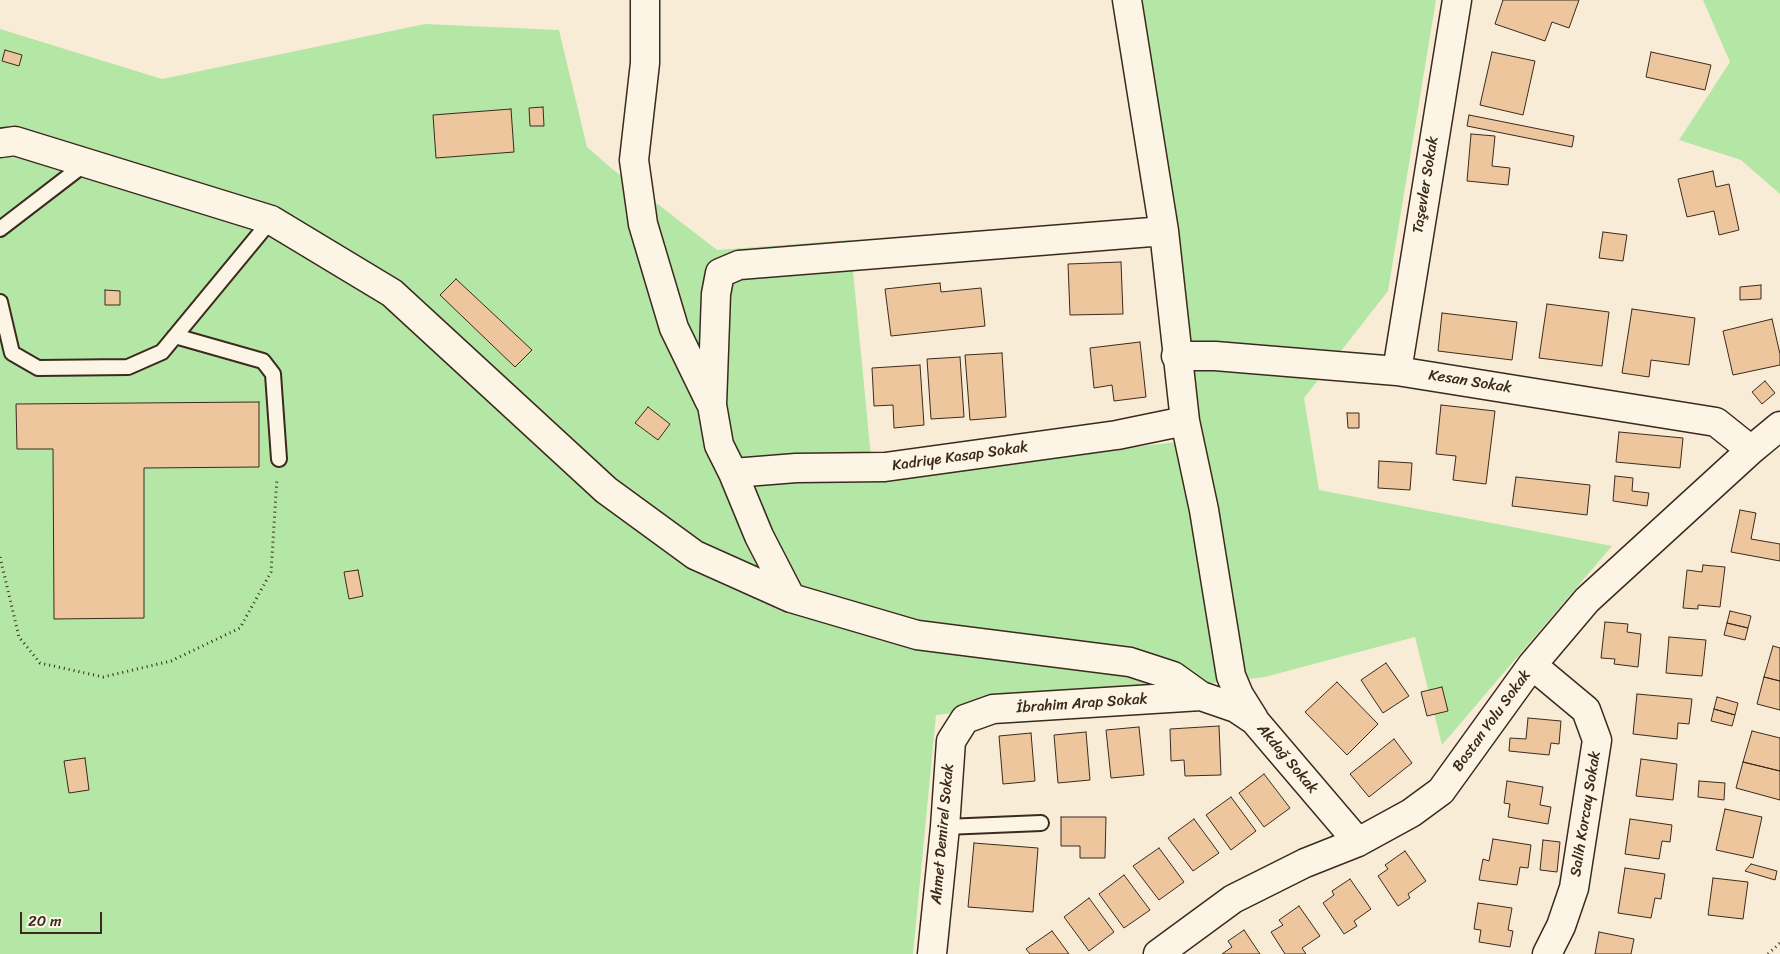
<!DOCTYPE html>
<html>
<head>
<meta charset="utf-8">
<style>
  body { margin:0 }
  #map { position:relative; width:1780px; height:954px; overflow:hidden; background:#f9ecd7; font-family:Sriracha,sans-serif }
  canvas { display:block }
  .scale { position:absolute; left:20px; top:912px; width:82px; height:22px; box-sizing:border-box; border:2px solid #3b2a1e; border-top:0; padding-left:6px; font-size:15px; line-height:18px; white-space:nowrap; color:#3b2a1e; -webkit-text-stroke:4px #fcf5e5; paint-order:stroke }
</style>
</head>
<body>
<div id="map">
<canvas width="1780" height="954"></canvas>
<div class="scale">20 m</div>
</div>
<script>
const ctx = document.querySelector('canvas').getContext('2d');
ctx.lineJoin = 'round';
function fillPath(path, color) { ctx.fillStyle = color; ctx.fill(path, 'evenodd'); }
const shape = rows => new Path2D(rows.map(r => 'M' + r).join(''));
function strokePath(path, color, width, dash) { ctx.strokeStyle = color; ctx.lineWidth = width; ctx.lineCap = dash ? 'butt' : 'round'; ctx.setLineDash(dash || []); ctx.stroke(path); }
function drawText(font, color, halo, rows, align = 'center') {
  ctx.font = font + ' Sriracha,sans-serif'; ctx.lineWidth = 4; ctx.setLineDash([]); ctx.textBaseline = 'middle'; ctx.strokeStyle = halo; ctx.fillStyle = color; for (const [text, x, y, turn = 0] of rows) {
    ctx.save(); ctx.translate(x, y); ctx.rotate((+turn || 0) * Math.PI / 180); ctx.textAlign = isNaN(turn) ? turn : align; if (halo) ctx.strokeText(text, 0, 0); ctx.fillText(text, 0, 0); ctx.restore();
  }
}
fillPath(shape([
  [1127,0,1436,0,1388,291,1304,398,1319,490,1612,546,1442,745,1415,637,1265,677,936,715,913,954,0,954,0,29,162,79,425,24,559,30,587,147,611,168,717,250,850,240,873,478,1177,442],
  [1703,0,1780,0,1780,194,1741,160,1679,140,1730,62]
]), '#b4e6a6');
const building = shape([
  [1503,0,1579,0,1569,28,1552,22,1545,41,1495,24,1503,0],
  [5,50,22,55,19,66,2,61,5,50],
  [1492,52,1535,61,1523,115,1480,105,1492,52],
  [1651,52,1711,65,1705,90,1646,77,1651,52],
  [543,107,544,126,530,126,529,108,543,107],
  [511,109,514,152,436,158,433,115,511,109],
  [1469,115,1574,136,1572,147,1467,126,1469,115],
  [1471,134,1495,136,1492,166,1510,168,1508,185,1467,181,1471,134],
  [1713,171,1716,187,1729,184,1739,230,1719,235,1714,211,1687,217,1678,179,1713,171],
  [1603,232,1627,235,1623,261,1599,258,1603,232],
  [1121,262,1123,314,1070,315,1068,264,1121,262],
  [456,279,532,350,515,367,440,295,456,279],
  [940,283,941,292,981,288,985,326,891,336,885,289,940,283],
  [1761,285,1761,299,1740,300,1740,287,1761,285],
  [105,290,120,291,120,305,105,305,105,290],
  [1547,304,1609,312,1602,366,1539,358,1547,304],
  [1632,309,1695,318,1689,365,1651,360,1649,377,1622,373,1632,309],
  [1442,313,1517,322,1512,360,1438,351,1442,313],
  [1772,319,1780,354,1780,365,1733,375,1723,331,1772,319],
  [1140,342,1146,397,1114,401,1112,385,1094,388,1090,348,1140,342],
  [1002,353,1006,417,970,420,965,355,1002,353],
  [960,357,964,417,931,419,927,359,960,357],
  [920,365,924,425,894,428,893,405,874,406,872,368,920,365],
  [1765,381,1775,393,1762,404,1752,392,1765,381],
  [259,402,259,467,144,468,144,618,54,619,53,449,17,449,16,404,259,402],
  [1441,405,1495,411,1486,484,1453,480,1456,456,1436,454,1441,405],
  [648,407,670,424,658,440,635,423,648,407],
  [1347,413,1359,413,1359,428,1348,428,1347,413],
  [1619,432,1683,438,1680,468,1616,462,1619,432],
  [1379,461,1412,463,1410,490,1378,488,1379,461],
  [1615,476,1633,478,1632,491,1649,493,1647,506,1613,501,1615,476],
  [1516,477,1590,485,1587,515,1512,506,1516,477],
  [1740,510,1756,513,1751,539,1780,544,1780,561,1731,552,1740,510],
  [1703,565,1725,567,1720,607,1698,605,1698,609,1683,608,1687,570,1702,572,1703,565],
  [358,570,363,596,349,599,344,572,358,570],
  [1730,611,1751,616,1748,628,1727,623,1730,611],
  [1605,622,1628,624,1627,632,1641,634,1638,667,1614,664,1615,659,1601,658,1605,622],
  [1727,623,1748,628,1745,640,1724,635,1727,623],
  [1669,637,1706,640,1702,676,1666,673,1669,637],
  [1773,646,1780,648,1780,681,1764,677,1773,646],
  [1386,663,1409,696,1383,713,1361,680,1386,663],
  [1764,677,1780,681,1780,710,1757,704,1764,677],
  [1337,682,1378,724,1347,755,1305,712,1337,682],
  [1442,687,1448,711,1427,716,1421,692,1442,687],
  [1637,694,1692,699,1689,724,1678,723,1677,739,1633,734,1637,694],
  [1717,697,1738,703,1735,715,1714,709,1717,697],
  [1714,709,1735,715,1732,726,1711,721,1714,709],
  [1528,718,1561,721,1559,744,1551,743,1549,755,1509,751,1510,738,1526,739,1528,718],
  [1219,726,1221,775,1185,776,1184,760,1171,761,1170,729,1219,726],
  [1139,727,1144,775,1111,778,1106,730,1139,727],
  [1752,731,1780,738,1780,771,1743,762,1752,731],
  [1086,732,1090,780,1058,783,1054,735,1086,732],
  [1031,733,1035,781,1003,784,999,736,1031,733],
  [1394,739,1412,763,1369,797,1350,774,1394,739],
  [85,758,89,790,69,793,64,761,85,758],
  [1641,759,1677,764,1673,800,1636,796,1641,759],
  [1743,762,1780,771,1780,800,1736,788,1743,762],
  [1264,774,1290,808,1264,827,1239,793,1264,774],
  [1507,781,1543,787,1540,805,1551,807,1548,824,1508,817,1510,804,1504,803,1507,781],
  [1699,781,1725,783,1724,800,1698,797,1699,781],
  [1231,797,1256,831,1231,850,1206,815,1231,797],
  [1725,809,1762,817,1753,858,1716,850,1725,809],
  [1061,817,1106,817,1105,858,1080,858,1080,846,1061,846,1061,817],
  [1194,819,1219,853,1193,871,1168,838,1194,819],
  [1630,819,1672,825,1670,842,1662,841,1659,859,1625,854,1630,819],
  [1493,839,1531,845,1528,868,1520,867,1517,885,1479,880,1483,859,1489,861,1493,839],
  [1543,840,1560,842,1557,872,1540,870,1543,840],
  [974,843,1038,848,1033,912,968,907,974,843],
  [1159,848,1184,882,1159,900,1133,866,1159,848],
  [1405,851,1426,881,1408,894,1410,898,1398,906,1378,876,1388,869,1385,865,1405,851],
  [1751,864,1777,871,1775,880,1745,871,1751,864],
  [1625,868,1665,874,1661,899,1655,898,1651,918,1618,913,1625,868],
  [1124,875,1150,910,1124,928,1099,894,1124,875],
  [1713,878,1748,882,1743,919,1708,915,1713,878],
  [1350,879,1371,909,1354,921,1357,926,1344,934,1323,903,1334,895,1332,891,1350,879],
  [1089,898,1114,932,1089,951,1064,917,1089,898],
  [1478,903,1512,908,1508,930,1513,931,1510,947,1479,942,1481,930,1474,929,1478,903],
  [1299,906,1320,936,1302,948,1306,954,1285,954,1271,932,1283,925,1279,920,1299,906],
  [1244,930,1260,954,1222,954,1232,947,1228,941,1244,930],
  [1052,931,1069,954,1030,954,1026,949,1052,931],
  [1599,932,1634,939,1631,954,1595,954,1599,932]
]);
fillPath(building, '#edc69d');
strokePath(building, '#3b2a1e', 1);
const lane = shape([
  [0,229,86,163],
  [0,302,12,353,38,368,128,367,162,352,271,220],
  [175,336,263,361,273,374,279,459],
  [945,827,1041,823]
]);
const street = shape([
  [645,0,645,63,634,160,643,224,674,328,710,402],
  [1127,0,1164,231,1185,421,1204,510,1231,676,1239,695,1254,719],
  [0,143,15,141,271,220,392,293,606,490,695,555,791,598,917,635,1130,662,1173,676,1201,696,1236,708,1254,720,1358,842],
  [1176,356,1215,356,1397,371,1716,422,1751,450],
  [1397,371,1457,0],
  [733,473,796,468,885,467,1117,435,1185,421],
  [791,598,759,536,733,473,719,445,712,405,716,294,720,273,739,265,1164,231],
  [1532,665,1586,710,1597,740,1574,888,1561,926,1547,954],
  [932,954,945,827,951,741,965,719,993,709,1201,696],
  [1158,954,1233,899,1305,863,1358,842,1411,813,1441,791,1532,665,1587,600,1751,450,1780,426]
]);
strokePath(lane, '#3b2a1e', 18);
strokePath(street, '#3b2a1e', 31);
strokePath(shape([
  [0,557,19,637,40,663,103,677,171,661,240,628,271,572,277,478],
  [1768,954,1780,943]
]), '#3b2a1e', 3, [1, 4]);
strokePath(lane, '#fcf5e5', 14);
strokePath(street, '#fcf5e5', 28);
drawText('15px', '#3b2a1e', '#fcf5e5', [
  ["Taşevler Sokak",1426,185,-81],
  ["Kesan Sokak",1470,382,9],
  ["Kadriye Kasap Sokak",960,457,-8],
  ["İbrahim Arap Sokak",1082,704,-4],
  ["Bostan Yolu Sokak",1492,721,-54],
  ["Akdağ Sokak",1287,759,50],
  ["Salih Korcay Sokak",1586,814,-81],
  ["Ahmet Demirel Sokak",943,834,-85]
]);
</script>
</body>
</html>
